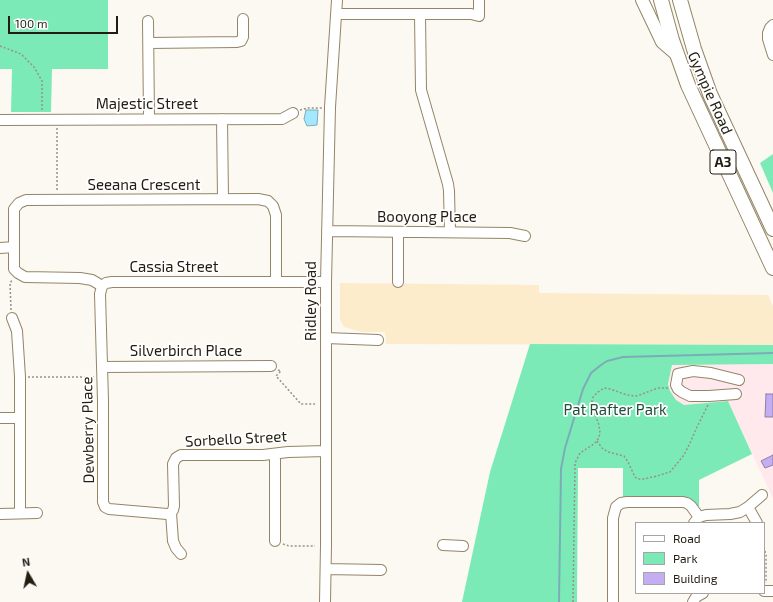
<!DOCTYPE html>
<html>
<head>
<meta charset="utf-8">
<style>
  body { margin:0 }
  #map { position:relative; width:773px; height:602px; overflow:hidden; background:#fcf9f2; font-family:"Exo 2",sans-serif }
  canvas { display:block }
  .legend { position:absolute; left:635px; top:522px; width:130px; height:72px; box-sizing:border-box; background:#fff; border:1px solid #a7a59f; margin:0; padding:5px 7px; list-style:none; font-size:12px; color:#231d10 }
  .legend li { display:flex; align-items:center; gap:8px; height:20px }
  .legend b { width:20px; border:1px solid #a7a59f }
  .north { position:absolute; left:8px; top:554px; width:40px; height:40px; -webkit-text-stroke:3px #fff; paint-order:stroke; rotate:351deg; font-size:11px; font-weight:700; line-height:16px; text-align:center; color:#231d10 }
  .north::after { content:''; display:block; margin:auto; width:14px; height:18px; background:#231d10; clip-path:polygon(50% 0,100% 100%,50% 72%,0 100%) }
  .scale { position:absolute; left:8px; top:16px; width:110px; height:18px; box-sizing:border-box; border:2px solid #231d10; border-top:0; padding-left:5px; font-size:12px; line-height:14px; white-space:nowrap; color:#231d10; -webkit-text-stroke:3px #fff; paint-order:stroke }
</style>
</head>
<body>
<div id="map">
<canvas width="773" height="602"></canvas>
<ul class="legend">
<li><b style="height:5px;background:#fff"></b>Road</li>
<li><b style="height:11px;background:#7ceab7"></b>Park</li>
<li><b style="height:11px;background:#c5adf3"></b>Building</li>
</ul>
<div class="north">N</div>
<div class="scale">100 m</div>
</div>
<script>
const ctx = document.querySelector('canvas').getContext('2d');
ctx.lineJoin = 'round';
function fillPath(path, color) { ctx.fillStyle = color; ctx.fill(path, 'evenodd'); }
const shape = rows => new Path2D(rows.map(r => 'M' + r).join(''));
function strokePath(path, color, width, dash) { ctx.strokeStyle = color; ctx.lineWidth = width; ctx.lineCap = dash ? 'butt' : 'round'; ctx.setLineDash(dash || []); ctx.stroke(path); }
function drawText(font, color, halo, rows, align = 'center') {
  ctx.font = font + ' "Exo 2",sans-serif'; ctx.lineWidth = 3.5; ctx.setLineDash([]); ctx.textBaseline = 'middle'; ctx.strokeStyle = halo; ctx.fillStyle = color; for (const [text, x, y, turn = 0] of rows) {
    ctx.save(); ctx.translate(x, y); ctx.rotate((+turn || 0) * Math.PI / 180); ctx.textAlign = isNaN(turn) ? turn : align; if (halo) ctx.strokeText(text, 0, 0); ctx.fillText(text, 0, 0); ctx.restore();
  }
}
fillPath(shape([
  [773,364,773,499,728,401,684,405,676,400,670,391,668,384,672,365]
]), '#ffe9ec');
fillPath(shape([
  [340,283,539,285,539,293,768,295,773,306,773,345,386,344,385,332,362,332,344,327,341,321,340,321]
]), '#fceccb');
fillPath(shape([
  [0,0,108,0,108,69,52,69,51,112,11,112,12,69,0,69],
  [773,154,773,193,760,163],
  [530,344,773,345,773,364,672,365,668,384,670,391,676,400,684,405,728,401,752,454,699,480,699,507,691,500,679,497,623,497,623,468,578,468,577,602,462,602,490,472]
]), '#7ceab7');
const water = shape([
  [306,110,318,110,317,125,307,126,304,119,306,110]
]);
fillPath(water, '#a2e9ff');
strokePath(water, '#7cacb7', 1);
strokePath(shape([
  [559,602,561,469,565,448,583,389,591,373,601,365,607,361,623,357,773,353]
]), '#7cacb7', 2);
const building = shape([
  [766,394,773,394,773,417,765,417,766,394],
  [773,455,773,465,765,468,761,461,773,455]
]);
fillPath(building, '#c5adf3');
strokePath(building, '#8b81a0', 1);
const minor = shape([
  [336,14,471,14,479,16,479,0],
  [420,14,421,90,448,184,449,191,450,232],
  [148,21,149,119],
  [773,25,770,28,768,33,768,39,773,55],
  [149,43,237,42,241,41,243,37,243,19],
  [222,119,223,199],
  [0,120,282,119,293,113],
  [327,231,510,233,525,236],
  [398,232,398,282],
  [0,248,14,247],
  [276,281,276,215,273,206,268,201,258,199,26,200,19,203,14,209,14,269,18,273,25,277,80,278,92,280,102,286,106,283,112,282,326,282],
  [102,286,100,294,103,401,103,502,105,507,109,509,167,514,171,513],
  [12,318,17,331,20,377,20,513],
  [326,338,378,340],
  [102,367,271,366],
  [736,394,709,396,690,396,682,392,678,389,676,385,678,374,693,371,711,373,739,380],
  [0,418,20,418],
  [275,454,275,541],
  [748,507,757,523],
  [0,514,37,513],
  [694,523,699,517,706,515,730,514,740,512,748,507,762,495],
  [443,545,463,546],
  [181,554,176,548,173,541,171,513,173,510,174,506,173,464,176,458,181,455,263,455,288,452,326,451],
  [326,569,381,570],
  [764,591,773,591],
  [325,602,326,545,326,282,330,107,337,0],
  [613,602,613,518,616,507,621,503,627,502,683,502,687,503,691,506,699,517],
  [693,602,696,597,703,593]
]);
const major = shape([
  [642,0,662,42,677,55]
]);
const highway = shape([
  [661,0,672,40,688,85,773,268],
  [680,0,694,49,710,94,773,229]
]);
strokePath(minor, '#948566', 12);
strokePath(major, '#948566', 14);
strokePath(highway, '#948566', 16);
strokePath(shape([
  [0,46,21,54,34,67,42,81,42,112],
  [300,110,308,108,322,108],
  [57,128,57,192],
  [11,310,10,283,13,279],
  [278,370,281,371,276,376,301,404,315,404],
  [28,377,94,377],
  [597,441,602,448,608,452,624,456,628,462,635,477,638,479,644,479,657,476,670,472,684,455,690,443,697,427,708,405],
  [283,544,289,546,315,546],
  [764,547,766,555,766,583],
  [573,602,575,463,580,453,594,444,597,441,599,437,600,433,599,425,592,407,592,401,593,397,598,392,604,388,610,389,627,395,637,396,658,388,668,388]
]), '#979288', 1.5, [2, 2]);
strokePath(minor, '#fff', 10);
strokePath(major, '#fff', 12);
strokePath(highway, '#fff', 14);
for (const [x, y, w] of [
  [723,162,26]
]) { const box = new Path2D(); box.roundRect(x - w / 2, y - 12, w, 24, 3); ctx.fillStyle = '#fff'; ctx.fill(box); strokePath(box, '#231d10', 1); }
drawText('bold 14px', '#231d10', null, [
  ["A3",723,162]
]);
drawText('15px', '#231d10', '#fff', [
  ["Gympie Road",710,93,66],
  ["Majestic Street",147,104],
  ["Seeana Crescent",144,185],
  ["Booyong Place",427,217],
  ["Cassia Street",174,267],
  ["Ridley Road",311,301,-90],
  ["Silverbirch Place",186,351],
  ["Dewberry Place",88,430,-91],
  ["Sorbello Street",236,439,-3]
]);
drawText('15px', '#1f4e3a', '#fff', [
  ["Pat Rafter Park",615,410]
]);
</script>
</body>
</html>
